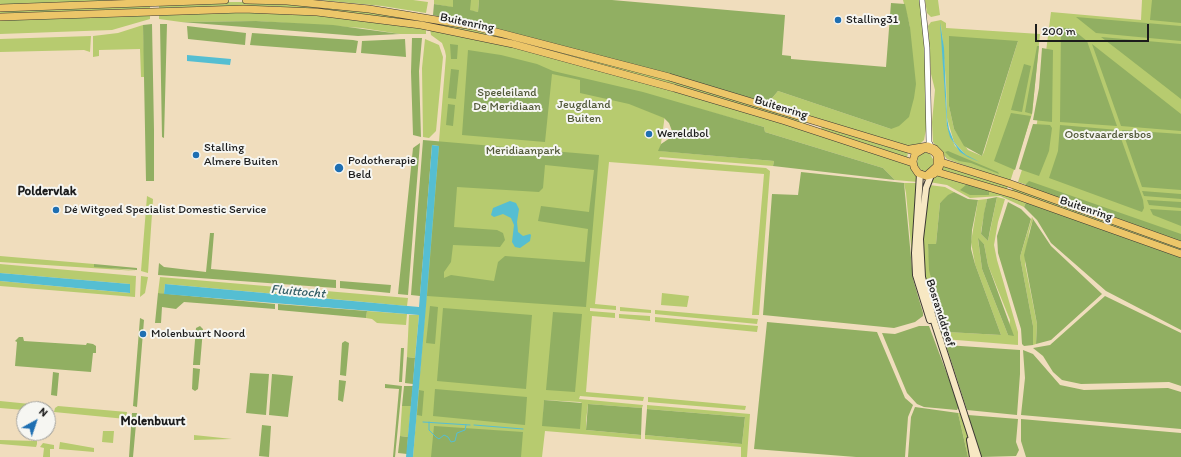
<!DOCTYPE html>
<html>
<head>
<meta charset="utf-8">
<style>
  body { margin:0 }
  #map { position:relative; width:1181px; height:457px; overflow:hidden; background:#f0ddbd; font-family:Itim,sans-serif }
  canvas { display:block }
  .north { position:absolute; left:16px; top:401px; width:40px; height:40px; box-sizing:border-box; background:#f6f6f2; border:1px solid #9f9f9c; border-radius:50%; rotate:40deg; font-size:11px; font-weight:700; line-height:16px; text-align:center; color:#1c1c1c }
  .north::after { content:''; display:block; margin:auto; width:14px; height:18px; background:#1f6fb2; clip-path:polygon(50% 0,100% 100%,50% 72%,0 100%) }
  .scale { position:absolute; left:1035px; top:24px; width:114px; height:18px; box-sizing:border-box; border:2px solid #1c1c1c; border-top:0; padding-left:5px; font-size:12px; line-height:14px; white-space:nowrap; color:#1c1c1c; -webkit-text-stroke:3px #f6f6f2; paint-order:stroke }
</style>
</head>
<body>
<div id="map">
<canvas width="1181" height="457"></canvas>
<div class="north">N</div>
<div class="scale">200 m</div>
</div>
<script>
const ctx = document.querySelector('canvas').getContext('2d');
ctx.lineJoin = 'round';
function fillPath(path, color) { ctx.fillStyle = color; ctx.fill(path, 'evenodd'); }
const shape = rows => new Path2D(rows.map(r => 'M' + r).join(''));
function strokePath(path, color, width, dash) { ctx.strokeStyle = color; ctx.lineWidth = width; ctx.lineCap = dash ? 'butt' : 'round'; ctx.setLineDash(dash || []); ctx.stroke(path); }
function drawText(font, color, halo, rows, align = 'center') {
  ctx.font = font + ' Itim,sans-serif'; ctx.lineWidth = 4; ctx.setLineDash([]); ctx.textBaseline = 'middle'; ctx.strokeStyle = halo; ctx.fillStyle = color; for (const [text, x, y, turn = 0] of rows) {
    ctx.save(); ctx.translate(x, y); ctx.rotate((+turn || 0) * Math.PI / 180); ctx.textAlign = isNaN(turn) ? turn : align; if (halo) ctx.strokeText(text, 0, 0); ctx.fillText(text, 0, 0); ctx.restore();
  }
}
fillPath(shape([
  [0,0,125,0,0,5],
  [319,0,413,0,428,2,426,13,382,6],
  [434,0,479,0,478,12,434,4],
  [903,0,919,0,923,26,926,76,927,124,924,140,920,144,905,146,768,103,778,91,891,129,910,27],
  [925,0,938,0,940,15,931,17,927,13],
  [1142,0,1181,0,1181,237,1018,182,1037,123,1051,12,1141,20],
  [210,2,278,2,425,18,425,23,335,11,268,6,159,8,159,3],
  [150,5,150,9,0,15,0,11],
  [197,11,299,13,426,28,426,34,400,34,362,28,256,21,181,22,159,19,159,12],
  [150,13,150,19,112,30,0,34,0,19],
  [430,19,606,61,807,120,805,125,430,25],
  [941,20,946,23,946,28,1040,34,1032,114,1010,182,947,159,933,142,932,122,935,90,931,74,928,26,931,22],
  [941,22,946,82,947,118,954,142,965,154,955,146,947,126],
  [1018,41,984,152,982,156,968,150,954,129,949,106],
  [143,25,145,77,141,77,140,49,99,50,99,56,93,57,93,36,118,33],
  [430,29,517,47,767,118,909,164,917,176,918,182,895,180,883,168,765,132,764,127,667,100,660,151,774,161,773,166,660,157,659,159,766,168,770,171,759,315,752,315,764,174,609,162,595,304,616,306,616,310,590,308,590,311,615,313,615,318,592,316,586,392,644,397,643,401,580,396,579,399,643,405,642,408,588,404,586,421,586,430,641,435,641,439,545,431,542,457,413,457,446,56,445,51,442,43,431,35],
  [544,400,580,402,582,403,543,426],
  [91,36,90,52,84,50,0,52,0,39],
  [425,39,439,45,443,57,436,131,429,138,423,137,422,68],
  [822,125,908,152,907,159,821,129],
  [924,152,930,154,934,161,932,167,924,172,920,169,917,164,918,157],
  [943,164,1008,185,1007,190,942,170],
  [939,174,1026,202,1024,207,1000,196,970,198,947,185,929,182,930,180],
  [904,183,918,183,912,256,906,193],
  [929,185,945,187,954,192,940,203,936,244,928,244,931,282,948,332,1001,335,975,264,971,242,978,200,987,199,981,231,981,234,988,241,997,197,1005,199,998,222,994,245,997,260,1018,332,1018,345,944,339,941,335,924,278,921,243],
  [978,239,984,244,988,265,1010,320,1008,335,982,269],
  [1013,187,1181,247,1181,251,1012,191],
  [147,196,153,199,148,273,141,271],
  [1032,217,1033,219,1029,232,1025,264,1037,324,1036,344,1033,345,1033,326,1020,257],
  [0,256,94,264,94,266,137,271,0,262],
  [0,264,136,276,135,297,0,286,0,281,129,293,130,284,0,273],
  [141,276,148,277,145,293,140,297],
  [160,277,277,287,276,294,165,284,164,294,158,293],
  [279,287,408,298,407,306,279,294],
  [662,293,689,296,687,307,661,305],
  [620,307,651,310,651,313,620,311],
  [655,310,758,319,757,324,655,314],
  [367,311,407,314,406,325,377,323,372,319,366,318],
  [619,314,650,316,650,321,619,318],
  [409,315,419,315,415,358,407,357],
  [655,317,758,326,757,332,655,322],
  [648,397,746,406,745,410,648,402],
  [0,401,50,406,51,412,48,412,48,409,24,410,0,408],
  [647,405,750,414,747,457,741,457,741,447,645,439,645,435,742,444,745,417,647,409],
  [58,406,127,412,126,419,54,412,55,408],
  [402,406,411,406,408,437,400,436],
  [958,413,961,413,966,429,971,457,968,457],
  [103,431,114,431,113,443,102,442],
  [194,435,232,439,194,440],
  [0,440,37,441,37,444,36,447,0,444],
  [60,442,94,448,94,452,59,449],
  [43,443,54,445,54,449,50,449,50,457,43,457,44,448,40,447]
]), '#b7cb6f');
fillPath(shape([
  [453,0,471,0,470,10,478,12,479,0,612,0,785,15,782,55,791,56,791,59,886,67,891,3,905,4,910,27,916,84,914,98,909,117,899,126,891,129,778,91,768,103,586,52,433,15,434,4,453,7],
  [1152,0,1181,0,1181,23,1150,20],
  [1076,17,1181,26,1181,41,1096,33],
  [256,21,333,25,400,34,358,36,181,22],
  [152,24,154,130,154,181,146,181,143,25],
  [160,24,167,24,164,138,162,137],
  [187,26,246,33,245,45,188,39],
  [1061,28,1071,28,1087,41,1117,126,1060,122],
  [252,33,353,40,358,41,356,53,355,53,250,45],
  [949,36,1018,41,982,156,964,146,954,129,949,106],
  [1101,37,1181,44,1181,99,1118,50],
  [412,38,422,38,419,71,421,137,413,135,411,72],
  [405,39,406,57,361,53,362,41],
  [450,44,458,45,457,59,451,59],
  [1092,44,1181,114,1181,131,1121,126],
  [1037,46,1039,46,1032,114,1025,112],
  [1042,48,1053,50,1052,122,1033,120,1039,88],
  [468,50,501,55,537,64,553,71,643,92,764,127,765,132,883,168,895,180,773,166,774,161,658,151,661,144,670,138,672,131,669,123,664,118,629,104,580,93,580,80,552,74,545,142,462,135],
  [1024,64,1031,66,1022,112,1011,110],
  [451,69,459,70,456,99,448,98],
  [448,104,455,105,453,126,446,125],
  [1011,113,1031,116,1015,170,994,161],
  [1033,124,1050,125,1052,128,1049,151,1039,176,1019,169],
  [1060,125,1118,130,1143,200,1144,208,1142,212,1049,178,1058,151],
  [1122,130,1181,134,1181,190,1142,187],
  [423,140,599,155,586,307,427,296,439,146,432,145,420,296,411,295],
  [545,165,594,170,589,212,541,206,538,221,588,229,585,262,505,256,498,262,494,281,451,275,444,278,444,272,451,262,453,245,500,247,505,240,503,233,497,230,454,227,457,187,539,192,543,188],
  [420,143,408,295,398,294,413,148],
  [948,151,998,172,999,174,971,163,959,161,950,157,945,152],
  [801,172,904,183,913,279,923,313,923,316,915,322,894,328,763,315,772,194,798,195],
  [1029,181,1181,234,1181,242,1024,186],
  [967,184,989,191,989,195,970,195,960,190],
  [1142,191,1181,194,1181,199,1144,196],
  [954,192,968,199,978,200,972,230,971,249,975,264,1001,335,947,332,938,308,929,270,928,244,936,244,940,203,948,195],
  [997,197,990,230,988,241,981,234,984,213,987,199],
  [1147,200,1181,202,1181,208,1149,205],
  [1008,202,1021,209,1031,219,1020,257,1033,326,1033,345,1024,346,1022,344,1021,329,998,253,997,236],
  [1026,202,1181,257,1181,330,1106,291,1051,243,1037,220,1024,207],
  [1150,209,1181,211,1181,226,1153,215],
  [1033,219,1051,246,1102,294,1051,340,1036,344,1037,324,1024,255],
  [210,233,214,233,211,269,336,280,336,288,158,275,159,263,164,267,206,272],
  [978,238,984,244,988,265,1014,336,1008,335,982,269],
  [94,264,137,268,137,270,94,267],
  [340,281,391,285,390,293,340,288],
  [158,293,275,304,275,309,184,302,176,309,162,307,161,323,155,323],
  [1105,296,1181,333,1181,386,1169,382,1081,384,1062,380,1053,372,1043,356,1033,348,1050,345],
  [278,304,367,311,366,318,278,310],
  [430,306,438,307,435,344,426,343],
  [443,308,532,315,526,389,437,381],
  [553,312,582,314,575,392,546,390],
  [140,318,144,320,137,407,133,406],
  [767,322,877,332,905,398,913,405,908,417,905,457,856,457,754,449],
  [200,326,203,329,200,365,193,365,196,328],
  [919,326,929,326,959,406,957,410,924,407,917,404,907,393,882,333,895,334],
  [19,337,23,337,24,341,86,345,87,343,93,344,96,346,96,353,93,353,91,372,15,366,17,342,15,341],
  [345,341,349,343,346,376,340,375,342,343],
  [946,345,1020,350,1020,374,1017,415,967,410],
  [401,348,404,348,402,382,399,382],
  [1023,350,1033,354,1060,385,1084,390,1168,388,1181,392,1181,429,1021,415,1025,378],
  [407,357,415,358,413,384,405,383],
  [193,368,200,369,198,389,195,391,192,389],
  [53,372,59,373,57,396,51,395],
  [250,373,269,374,266,415,246,413],
  [272,374,293,376,288,417,269,415],
  [339,380,346,381,343,402,338,400],
  [385,384,402,386,395,457,393,457,399,389,385,388],
  [404,386,413,386,411,406,402,406],
  [435,389,527,397,525,425,433,416],
  [419,390,424,391,422,416,417,415],
  [544,400,582,403,580,429,542,426],
  [588,404,642,408,641,435,586,430],
  [915,407,958,413,968,457,908,457,911,417],
  [647,409,745,417,742,444,645,435],
  [132,413,137,413,133,457,129,457],
  [968,415,1018,419,1016,442,1019,450,1016,456,981,457],
  [1021,419,1181,433,1181,457,1026,457,1021,441],
  [262,425,271,426,269,457,259,456],
  [434,426,523,432,521,457,431,457],
  [400,436,408,437,407,454,398,453]
]), '#91af62');
fillPath(shape([
  [940,22,944,48,947,118,949,129,954,142,960,149,966,155,980,162,968,157,960,152,950,137,947,126],
  [187,55,231,59,230,65,187,61],
  [432,145,439,146,426,306,413,457,406,457,419,315,164,294,165,284,419,307],
  [510,201,516,203,519,209,517,222,518,232,523,236,530,234,531,235,530,241,520,248,515,247,512,242,514,225,511,218,503,214,494,217,491,215,493,208],
  [0,273,130,284,130,293,0,281]
]), '#55bed2');
strokePath(shape([
  [423,422,470,425],
  [429,422,429,430,436,437,439,439,444,435,448,437,451,442,455,441,457,433,465,430,466,425],
  [474,425,523,429]
]), '#55bed2', 1);
const tertiary = shape([
  [922,0,927,48,929,142,931,146]
]);
const secondary = shape([
  [920,174,915,253,916,275,930,320],
  [931,175,926,188,920,239,922,277,933,318,978,457],
  [970,440,973,457]
]);
const trunk = shape([
  [246,0,287,1,369,9,473,26,669,77,917,152],
  [0,8,225,0],
  [0,17,243,9,317,12,421,25,513,44,674,88,785,121,913,163],
  [910,149,928,146,935,149,940,154,941,162,939,168,934,174,926,176,918,173,914,167,913,161,915,154,925,148,933,151,937,155,937,166,926,176],
  [938,159,941,162,1008,183,1181,245],
  [937,172,1015,195,1181,254]
]);
strokePath(tertiary, '#3c3934', 6);
strokePath(secondary, '#3c3934', 8);
strokePath(trunk, '#3c3934', 8);
strokePath(tertiary, '#fff', 5);
strokePath(secondary, '#f7e8c3', 6);
strokePath(trunk, '#ecc669', 7);
for (const [x, y, r, color] of [
  [838,20,4,"#1f6fb2"],
  [649,134,4,"#1f6fb2"],
  [196,155,4,"#1f6fb2"],
  [339,168,5,"#1f6fb2"],
  [56,210,4,"#1f6fb2"],
  [143,334,4,"#1f6fb2"]
]) { const dot = new Path2D(); dot.arc(x, y, r, 0, 2 * Math.PI); ctx.fillStyle = color; ctx.fill(dot); strokePath(dot, '#f6f6f2', 1.5); }
drawText('12px', '#1c1c1c', '#f6f6f2', [
  ["Stalling31",846,20],
  ["Wereldbol",657,134],
  ["Stalling",204,148],
  ["Almere Buiten",204,162],
  ["Podotherapie",348,161],
  ["Beld",348,175],
  ["Dé Witgoed Specialist Domestic Service",64,210],
  ["Molenbuurt Noord",151,334]
], 'left');
drawText('12px', '#1c1c1c', '#f6f6f2', [
  ["Buitenring",467,23,12],
  ["Buitenring",781,108,17],
  ["Buitenring",1086,209,19],
  ["Bosranddreef",940,313,72]
]);
drawText('12px', '#525939', '#f6f6f2', [
  ["Speeleiland",507,93],
  ["De Meridiaan",507,107],
  ["Jeugdland",584,105],
  ["Buiten",584,119],
  ["Oostvaardersbos",1108,135],
  ["Meridiaanpark",523,151]
]);
drawText('bold 13px', '#1c1c1c', '#f6f6f2', [
  ["Poldervlak",47,192],
  ["Molenbuurt",153,422]
]);
drawText('italic 13px', '#335d65', '#f6f6f2', [
  ["Fluittocht",298,292,5]
]);
</script>
</body>
</html>
